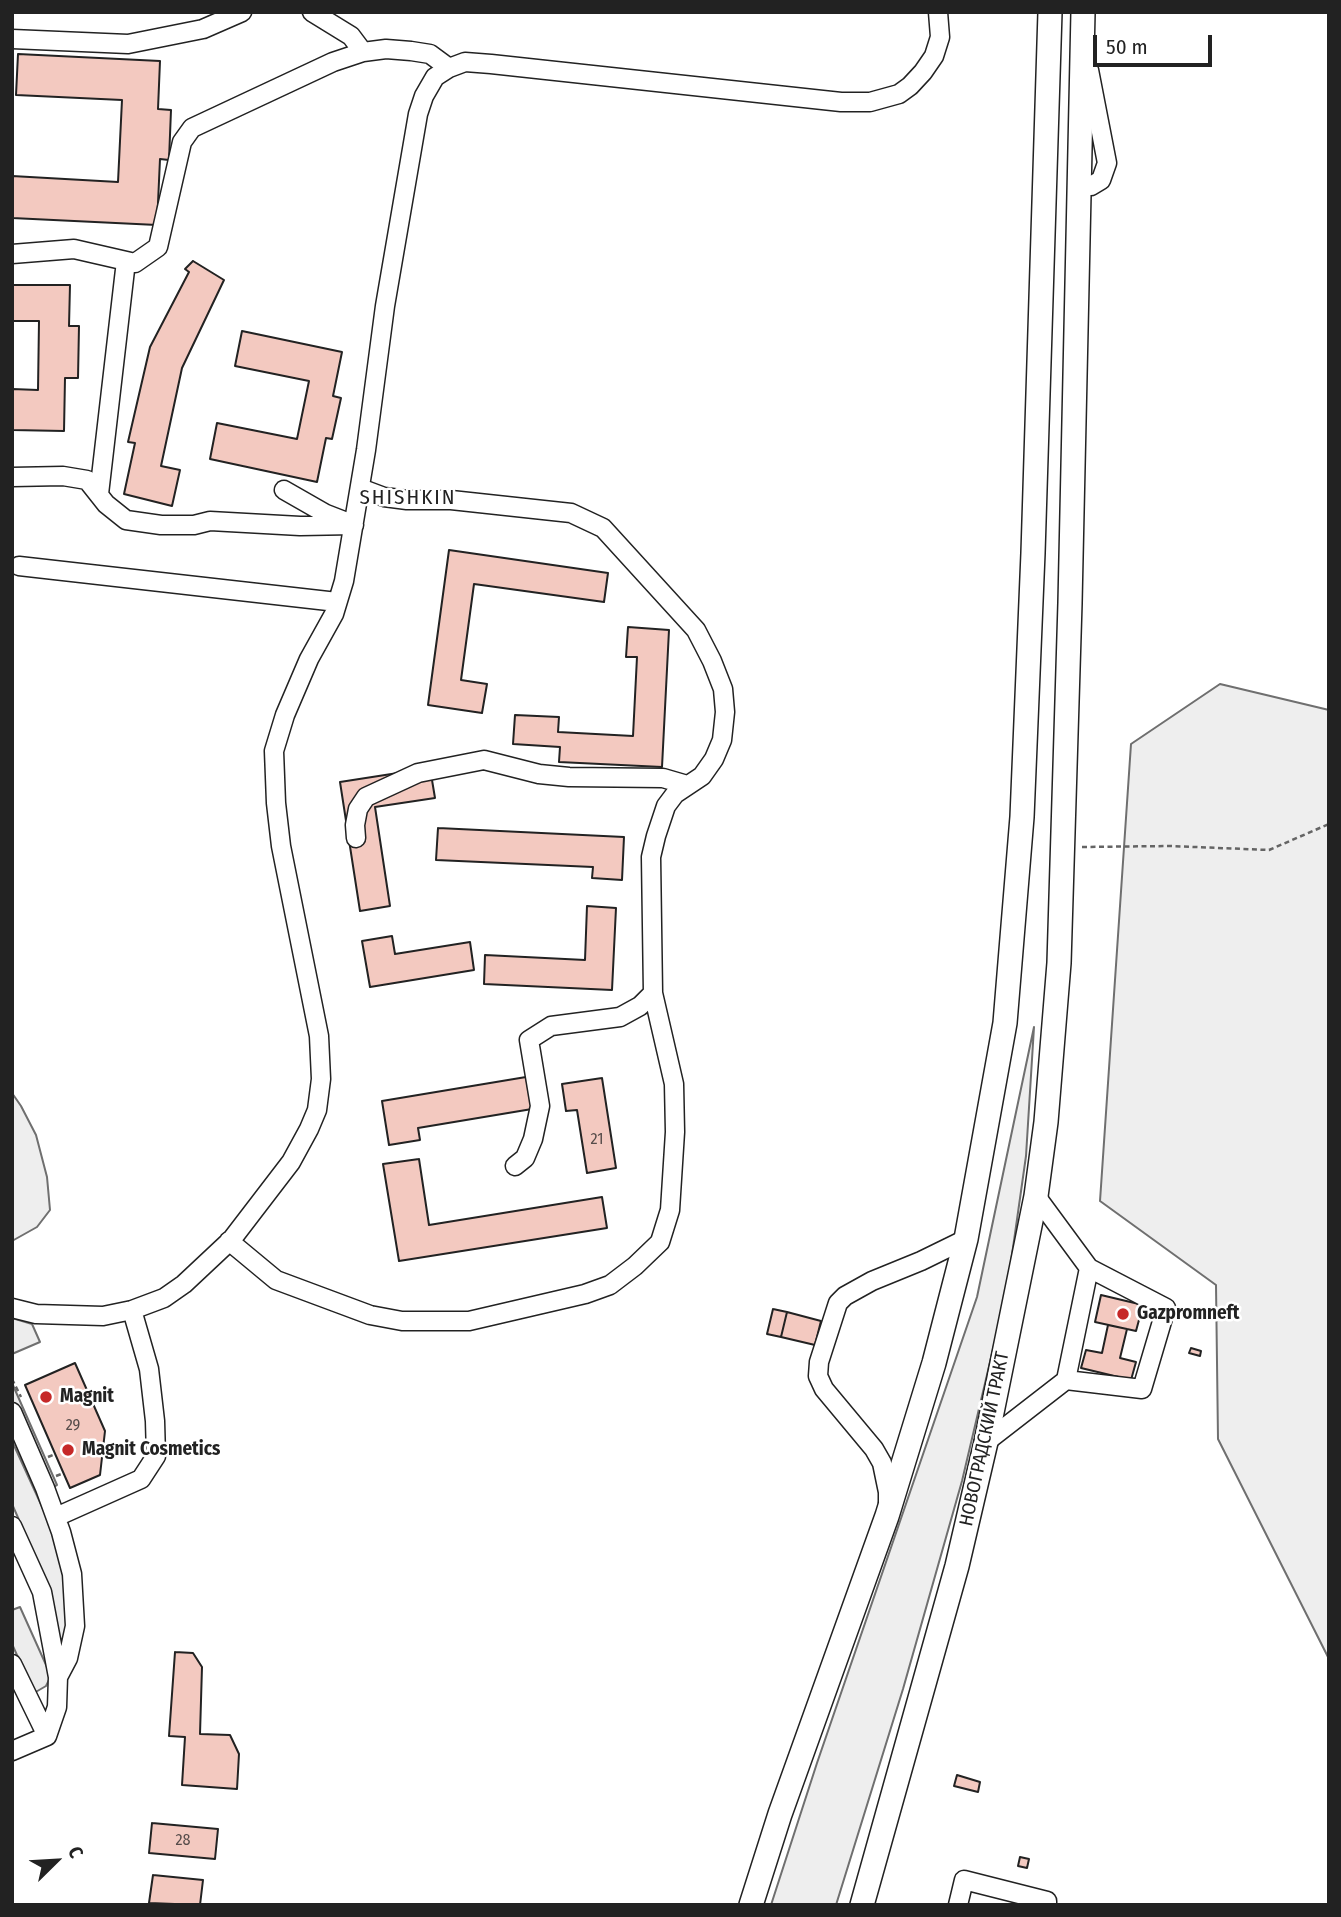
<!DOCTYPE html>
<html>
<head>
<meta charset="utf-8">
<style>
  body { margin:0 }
  #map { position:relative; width:1341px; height:1917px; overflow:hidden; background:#fff; font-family:"Fira Sans Condensed",sans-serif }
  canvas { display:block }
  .frame { position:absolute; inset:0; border:14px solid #222; pointer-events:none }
  .north { position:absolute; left:21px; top:1826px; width:70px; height:70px; -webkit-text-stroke:5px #fff; paint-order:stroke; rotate:66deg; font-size:19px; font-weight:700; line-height:28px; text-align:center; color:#222 }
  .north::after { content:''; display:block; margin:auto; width:24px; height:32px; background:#222; clip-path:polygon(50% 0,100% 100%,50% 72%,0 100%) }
  .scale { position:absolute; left:1093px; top:35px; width:119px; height:32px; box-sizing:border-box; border:4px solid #222; border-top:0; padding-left:9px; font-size:21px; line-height:24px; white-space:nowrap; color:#222; -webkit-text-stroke:5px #fff; paint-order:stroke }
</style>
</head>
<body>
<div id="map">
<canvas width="1341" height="1917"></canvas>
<div class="frame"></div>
<div class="north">С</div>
<div class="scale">50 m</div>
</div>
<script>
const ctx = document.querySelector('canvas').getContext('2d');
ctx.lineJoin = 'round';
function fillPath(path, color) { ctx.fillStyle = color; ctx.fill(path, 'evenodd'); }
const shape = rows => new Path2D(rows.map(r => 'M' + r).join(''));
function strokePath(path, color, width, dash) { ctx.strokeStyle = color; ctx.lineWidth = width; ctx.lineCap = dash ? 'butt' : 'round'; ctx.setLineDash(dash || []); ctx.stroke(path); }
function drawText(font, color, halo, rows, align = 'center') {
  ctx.font = font + ' "Fira Sans Condensed",sans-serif'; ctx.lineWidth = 5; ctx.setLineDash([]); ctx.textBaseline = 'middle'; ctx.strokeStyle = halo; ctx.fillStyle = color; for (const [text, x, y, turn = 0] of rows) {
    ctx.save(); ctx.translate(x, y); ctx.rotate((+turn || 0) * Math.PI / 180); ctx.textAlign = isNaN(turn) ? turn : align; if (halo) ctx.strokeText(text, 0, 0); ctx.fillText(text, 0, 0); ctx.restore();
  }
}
const green = shape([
  [1220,684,1329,710,1329,1659,1218,1439,1216,1285,1100,1201,1131,744,1220,684],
  [1034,1027,1026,1156,1007,1290,962,1481,903,1689,836,1905,771,1905,817,1763,977,1297,1034,1027],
  [12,1093,21,1106,36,1135,47,1177,50,1210,37,1227,12,1241,12,1093]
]);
fillPath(green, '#eee');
strokePath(green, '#6f6f6f', 2);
const parking = shape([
  [12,1318,32,1324,40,1342,12,1354,12,1318],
  [12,1383,57,1485,49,1489,12,1406,12,1383],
  [12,1441,44,1511,64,1567,67,1632,62,1647,57,1634,49,1588,12,1504,12,1441],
  [20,1607,51,1676,46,1686,34,1693,12,1644,12,1610,20,1607]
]);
fillPath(parking, '#ededed');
strokePath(parking, '#6f6f6f', 2);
const building = shape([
  [18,54,160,61,158,109,171,110,169,160,160,159,157,225,12,218,12,176,118,182,122,100,16,95,18,54],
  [193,261,224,280,182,368,161,466,180,470,172,506,124,494,135,443,128,442,150,347,189,272,185,269,193,261],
  [12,285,70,285,69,326,79,326,78,378,65,378,64,431,12,430,12,389,38,390,39,321,12,321,12,285],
  [242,331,342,352,333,396,341,398,332,439,326,438,317,482,210,459,217,423,297,439,309,381,235,366,242,331],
  [449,550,608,573,604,602,474,584,461,680,487,684,482,713,428,705,449,550],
  [628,627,669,630,662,767,559,762,560,747,513,744,515,715,559,717,558,732,633,736,637,657,626,657,628,627],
  [430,768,435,798,375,807,390,906,360,911,340,782,430,768],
  [438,828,624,837,622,880,592,878,593,867,436,860,438,828],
  [587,906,616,908,612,990,484,984,485,955,585,960,587,906],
  [392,936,395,954,470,942,474,970,370,987,362,941,392,936],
  [526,1077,532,1109,418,1128,420,1140,389,1145,382,1101,526,1077],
  [602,1078,616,1168,587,1173,577,1110,566,1111,562,1084,602,1078],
  [419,1159,429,1225,602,1197,607,1228,399,1261,383,1164,419,1159],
  [1101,1295,1143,1305,1136,1331,1095,1322,1101,1295],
  [773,1309,787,1312,781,1337,767,1334,773,1309],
  [787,1312,821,1321,815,1345,781,1337,787,1312],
  [1108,1325,1127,1329,1120,1358,1136,1362,1131,1380,1081,1368,1086,1350,1102,1353,1108,1325],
  [1191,1348,1201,1351,1200,1356,1189,1353,1191,1348],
  [75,1363,105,1431,100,1475,70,1488,25,1385,75,1363],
  [175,1652,193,1653,202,1667,200,1734,230,1735,239,1754,237,1789,182,1785,185,1737,169,1736,175,1652],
  [957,1775,980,1782,978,1792,954,1786,957,1775],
  [152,1823,218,1829,215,1859,149,1853,152,1823],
  [1020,1857,1029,1859,1027,1868,1018,1866,1020,1857],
  [153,1875,203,1880,200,1905,149,1903,153,1875]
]);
fillPath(building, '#f3c9c0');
strokePath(building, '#222', 2);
const minor = shape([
  [312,12,351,36,363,52],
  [12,39,128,44,203,29,242,12],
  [1079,186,1091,186,1101,180,1107,163,1089,70],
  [12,254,74,249,135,263,158,247,182,142,192,128,333,62,363,52,386,49,411,51,430,54,449,68],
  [12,477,63,476,87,480,106,504,126,520,161,525,194,525,210,521,300,526,354,525],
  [360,488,384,497,407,500,451,500,571,513,603,528,696,630,712,661,723,689,725,712,722,740,714,759,702,776,675,794,666,806,656,836,651,857,653,993,640,1006,620,1017,551,1026,529,1040,540,1106,533,1139,525,1158,515,1166],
  [284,490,326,514,344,521],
  [99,494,126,261],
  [19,566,337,602],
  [356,838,355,825,358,809,366,797,418,773,484,760,539,774,569,777,663,778,687,785],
  [229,1241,276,1280,370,1315,402,1321,469,1321,585,1294,610,1285,635,1266,660,1242,670,1210,675,1132,674,1084,653,993],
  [12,1308,36,1314,103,1316,132,1310,164,1298,184,1284,232,1239,291,1162,309,1129,317,1110,321,1079,319,1036,281,846,276,803,274,751,285,715,309,659,334,614,344,581,366,450,385,306,418,114,424,96,435,77,449,68,465,62,491,64,841,102,870,102,899,94,910,86,923,72,934,56,940,37,938,12],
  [1066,1380,1142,1389,1166,1308,1089,1268],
  [12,1412,45,1488,61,1532,72,1574,75,1626,68,1658,58,1677],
  [986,1442,1066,1380,1089,1268,1036,1196],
  [888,1502,888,1492,882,1463,874,1449,824,1389,818,1376,819,1362,838,1303,845,1296,872,1281,921,1261,966,1239],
  [56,1517,141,1479,156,1456,155,1421,149,1369,132,1310],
  [12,1526,42,1592,58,1677,57,1707,47,1736,12,1751],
  [12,1664,47,1736],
  [958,1905,964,1880,1047,1901,1047,1905]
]);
const major = shape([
  [751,1905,780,1814,887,1516,934,1363,966,1239,1005,1023,1022,817,1033,553,1050,12],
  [862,1905,957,1566,986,1442,1036,1196,1046,1122,1059,963,1070,603,1083,12]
]);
strokePath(minor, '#222', 21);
strokePath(major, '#222', 26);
strokePath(shape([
  [1082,847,1170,846,1269,850,1329,824],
  [12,1379,21,1397],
  [48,1457,55,1454],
  [56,1476,64,1473]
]), '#646464', 2.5, [5, 3.5]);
strokePath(minor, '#fff', 18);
strokePath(major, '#fff', 23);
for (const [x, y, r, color] of [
  [1123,1314,7,"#c62828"],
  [46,1397,7,"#c62828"],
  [68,1450,7,"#c62828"]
]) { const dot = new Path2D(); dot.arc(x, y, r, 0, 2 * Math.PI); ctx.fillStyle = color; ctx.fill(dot); strokePath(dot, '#fff', 2.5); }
drawText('16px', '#564c4a', null, [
  ["21",597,1140],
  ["29",73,1426],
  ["28",183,1841]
]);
drawText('bold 19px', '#222', '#fff', [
  ["Gazpromneft",1137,1314],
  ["Magnit",60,1397],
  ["Magnit Cosmetics",82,1450]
], 'left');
drawText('19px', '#222', '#fff', [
  ["НОВОГРАДСКИЙ ТРАКТ",985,1439,-78]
]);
ctx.letterSpacing = '2px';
drawText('21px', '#222', '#fff', [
  ["SHISHKIN",408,498]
]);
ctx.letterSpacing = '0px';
</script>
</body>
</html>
